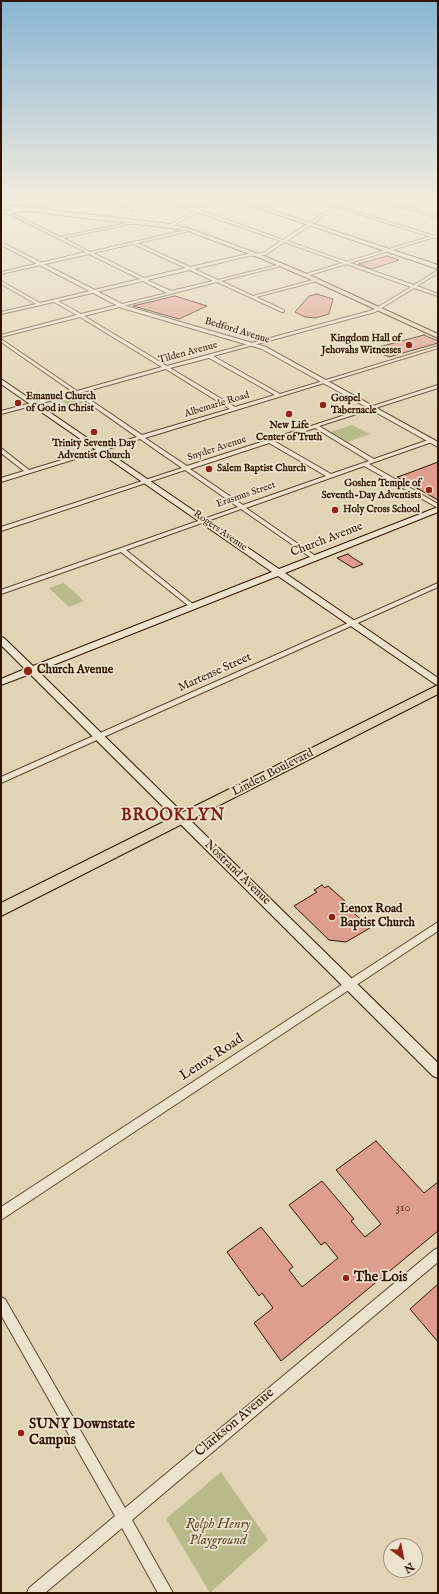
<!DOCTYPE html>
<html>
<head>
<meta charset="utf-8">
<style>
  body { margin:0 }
  #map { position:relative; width:439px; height:1594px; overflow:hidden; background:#e1d4b4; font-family:"IM FELL English",serif }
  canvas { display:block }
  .frame { position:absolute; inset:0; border:2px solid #311501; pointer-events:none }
  .north { position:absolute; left:383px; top:1538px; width:40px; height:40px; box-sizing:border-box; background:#ece3ce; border:1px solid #a1917c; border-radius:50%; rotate:148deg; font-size:11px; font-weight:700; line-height:16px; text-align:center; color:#311501 }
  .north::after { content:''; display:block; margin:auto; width:14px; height:18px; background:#8f2418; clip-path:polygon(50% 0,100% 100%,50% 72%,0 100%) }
</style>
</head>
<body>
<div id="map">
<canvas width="439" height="1594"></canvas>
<div class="frame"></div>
<div class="north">N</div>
</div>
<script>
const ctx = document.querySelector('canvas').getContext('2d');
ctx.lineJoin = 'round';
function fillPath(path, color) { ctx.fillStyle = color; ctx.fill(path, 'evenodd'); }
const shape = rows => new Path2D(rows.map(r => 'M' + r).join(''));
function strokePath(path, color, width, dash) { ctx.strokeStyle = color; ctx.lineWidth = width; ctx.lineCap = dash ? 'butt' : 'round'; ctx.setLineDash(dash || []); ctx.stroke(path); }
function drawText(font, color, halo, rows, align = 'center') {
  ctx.font = font + ' "IM FELL English",serif'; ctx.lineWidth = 3.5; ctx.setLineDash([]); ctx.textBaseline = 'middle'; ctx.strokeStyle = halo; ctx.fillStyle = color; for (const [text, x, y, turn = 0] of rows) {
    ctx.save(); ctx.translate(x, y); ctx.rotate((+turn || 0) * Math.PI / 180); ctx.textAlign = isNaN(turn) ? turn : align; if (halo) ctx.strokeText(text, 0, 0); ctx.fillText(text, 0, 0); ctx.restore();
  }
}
fillPath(shape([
  [75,397,91,409,82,411,78,409,74,410,62,401],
  [352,425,370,434,347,442,330,432],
  [64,583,84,601,69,607,49,588],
  [221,1472,268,1540,210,1593,166,1519]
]), '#b8bb89');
const building = shape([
  [387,256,399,260,372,269,358,264,387,256],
  [317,294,333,299,329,314,315,318,305,317,295,312,309,296,317,294],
  [175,296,207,306,179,319,133,306,175,296],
  [424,335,438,341,438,343,389,357,374,350,381,348,379,347,424,335],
  [438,462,438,500,397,477,406,474,438,462],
  [348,554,353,558,363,564,353,568,337,558,348,554],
  [322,885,325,888,328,886,346,902,343,903,370,928,346,942,329,940,294,906,317,892,314,890,322,885],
  [376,1141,424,1193,438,1182,438,1231,281,1361,254,1323,273,1308,262,1293,259,1296,227,1252,261,1227,293,1267,289,1270,302,1287,338,1258,325,1242,321,1245,289,1205,322,1181,354,1219,351,1221,365,1237,381,1224,336,1170,376,1141],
  [438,1284,438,1342,410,1309,438,1284]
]);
fillPath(building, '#dd9e8e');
strokePath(building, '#311501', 1);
const minor = shape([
  [53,201,58,201,35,209,11,213,60,237,137,221,139,222,63,238,90,252,190,229,190,231,137,243,190,267,248,254,263,253,281,241,197,212,171,227,169,227,169,225,194,211,168,201,173,201,197,209,212,201,216,201,200,210,283,240,334,206,318,201,323,201,336,205,342,201,346,201,339,206,438,237,438,239,337,207,287,241,414,285,438,270,438,273,417,286,438,294,438,296,414,288,375,312,213,356,280,394,438,346,438,348,145,438,187,466,438,385,438,388,319,426,374,459,428,440,432,440,432,442,369,464,438,504,438,508,364,466,246,508,317,557,317,559,313,559,241,509,126,550,194,605,194,607,190,607,121,552,1,594,1,590,238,507,185,470,1,531,1,527,182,468,140,439,1,482,1,478,24,471,1,453,1,448,29,470,137,437,76,394,1,414,1,411,73,392,1,342,1,339,77,391,162,367,80,317,1,337,1,335,77,315,54,302,1,314,1,312,36,304,1,284,1,281,40,303,140,279,89,254,1,274,1,272,86,252,7,213,1,214,1,212,34,207,53,201],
  [284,242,411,287,373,310,167,366,84,316,217,282,282,312,284,312,284,310,256,297,317,281,317,279,253,296,221,281,281,266,281,264,218,280,194,269,248,256,265,255,284,242],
  [133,244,186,268,144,278,93,253,133,244],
  [190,270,213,281,171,291,147,280,190,270],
  [143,281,167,293,81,314,58,301,143,281],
  [209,358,275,395,235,407,170,368,209,358],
  [166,369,230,409,142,435,80,393,166,369],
  [315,428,369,461,331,474,274,441,315,428],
  [269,443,326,476,243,505,190,469,269,443],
  [106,201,111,201,133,210,130,211,106,201],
  [382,201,387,201,438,216,438,218,382,201],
  [438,583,438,587,1,783,1,777,438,583],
  [438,922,438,931,1,1220,1,1207,438,922],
  [438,1248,438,1262,132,1520,173,1593,158,1593,122,1528,45,1593,27,1593,29,1588,115,1516,1,1315,1,1297,5,1299,125,1508,434,1250,438,1248]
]);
const tertiary = shape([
  [438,234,438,236,307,276,303,275,438,234],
  [1,242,126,306,266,347,438,442,438,447,262,349,122,308,1,245,1,242]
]);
const secondary = shape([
  [238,201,244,201,438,265,438,269,238,201],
  [1,379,279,569,438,507,438,512,285,573,438,678,438,685,435,684,278,576,38,671,438,1063,438,1078,433,1076,30,674,1,685,1,679,25,669,1,645,1,637,4,638,33,666,272,572,1,384,1,379]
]);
const primary = shape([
  [1,204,170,224,191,229,264,256,307,274,438,334,438,338,303,276,260,258,188,231,170,228,1,208,1,204]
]);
const trunk = shape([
  [438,685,438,694,1,916,1,903,438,685]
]);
strokePath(minor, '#5d452e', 2);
strokePath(tertiary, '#5d452e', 2);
strokePath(secondary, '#311501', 2);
strokePath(primary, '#311501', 2);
strokePath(trunk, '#311501', 2);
fillPath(minor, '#ece3ce');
fillPath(tertiary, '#ece3ce');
fillPath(secondary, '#ece3ce');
fillPath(primary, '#e1d4b4');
fillPath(trunk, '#e1d4b4');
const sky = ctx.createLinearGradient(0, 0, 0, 424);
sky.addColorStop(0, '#88b5d4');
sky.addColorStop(0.47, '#f2ecdd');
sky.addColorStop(1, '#f2ecdd00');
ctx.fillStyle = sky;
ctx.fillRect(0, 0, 439, 424);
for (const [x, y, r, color] of [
  [409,345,4,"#8f2418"],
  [18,403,4,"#8f2418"],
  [323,405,4,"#8f2418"],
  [289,414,4,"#8f2418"],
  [94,432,4,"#8f2418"],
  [209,469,4,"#8f2418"],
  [429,490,4,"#8f2418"],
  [335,510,4,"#8f2418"],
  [28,671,5,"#8f2418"],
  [332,917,4,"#8f2418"],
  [346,1278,4,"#8f2418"],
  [21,1433,4,"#8f2418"]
]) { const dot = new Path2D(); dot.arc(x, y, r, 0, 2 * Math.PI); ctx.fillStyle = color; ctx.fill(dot); strokePath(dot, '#ece3ce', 1.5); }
drawText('10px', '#311501', '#ece3ce', [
  ["Bedford Avenue",237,331,17],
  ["Tilden Avenue",188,353,-15],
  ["Albemarle Road",217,405,-17],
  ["Snyder Avenue",217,449,-18],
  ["Erasmus Street",246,495,-19],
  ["Rogers Avenue",220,531,35]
]);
drawText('bold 10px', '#311501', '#ece3ce', [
  ["Kingdom Hall of",401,339,"right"],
  ["Jehovahs Witnesses",401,351,"right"],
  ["Emanuel Church",26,397],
  ["of God in Christ",26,409],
  ["Gospel",331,399],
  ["Tabernacle",331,411],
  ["New Life",289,426,"center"],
  ["Center of Truth",289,438,"center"],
  ["Trinity Seventh Day",94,444,"center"],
  ["Adventist Church",94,456,"center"],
  ["Salem Baptist Church",217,469],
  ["Goshen Temple of",421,484,"right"],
  ["Seventh-Day Adventists",421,496,"right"],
  ["Holy Cross School",343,510]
], 'left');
drawText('12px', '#311501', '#ece3ce', [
  ["Church Avenue",327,540,-21],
  ["Martense Street",215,673,-24],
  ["Linden Boulevard",273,773,-27],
  ["Nostrand Avenue",237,873,44]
]);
drawText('bold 12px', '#311501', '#ece3ce', [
  ["Church Avenue",37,671],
  ["Lenox Road",340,910],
  ["Baptist Church",340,924]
], 'left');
drawText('12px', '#5c3724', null, [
  ["310",403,1209]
]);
drawText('14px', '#311501', '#ece3ce', [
  ["Lenox Road",212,1058,-33],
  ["Clarkson Avenue",235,1423,-40]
]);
drawText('bold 14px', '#311501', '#ece3ce', [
  ["The Lois",354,1278],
  ["SUNY Downstate",29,1425],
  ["Campus",29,1441]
], 'left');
drawText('italic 14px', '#5a472a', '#ece3ce', [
  ["Rolph Henry",218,1525],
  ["Playground",218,1541]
]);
ctx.letterSpacing = '1px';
drawText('bold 16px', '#7a1f14', '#ece3ce', [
  ["BROOKLYN",173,817]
]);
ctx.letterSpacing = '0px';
</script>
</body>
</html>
